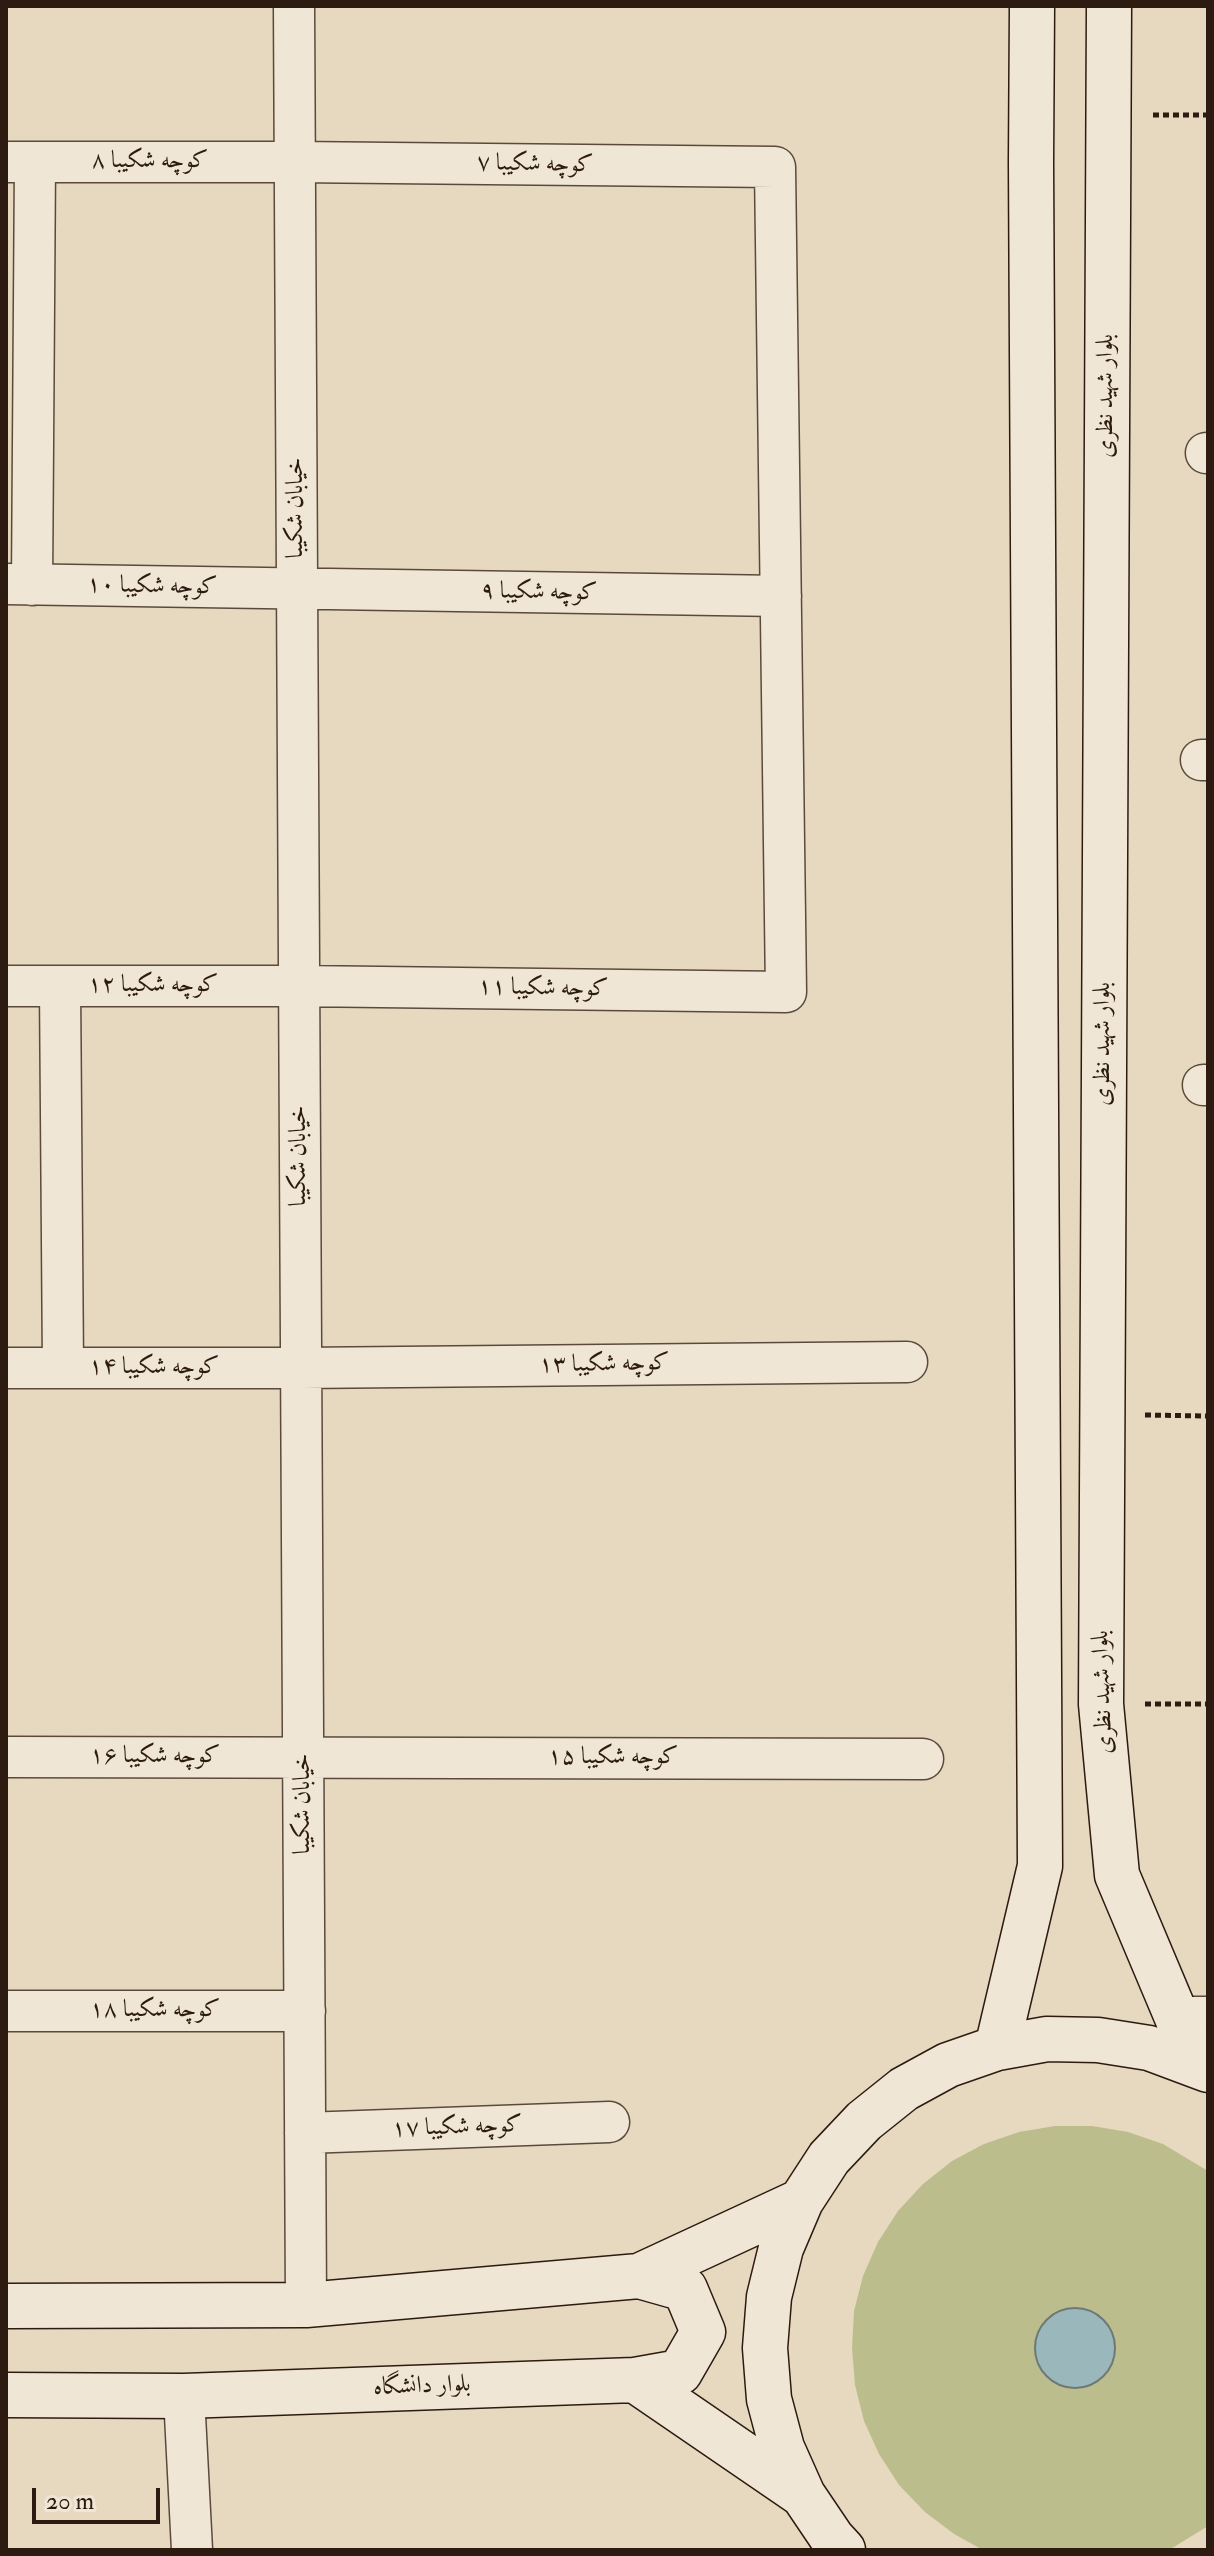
<!DOCTYPE html>
<html>
<head>
<meta charset="utf-8">
<style>
  body { margin:0 }
  #map { position:relative; width:1214px; height:2556px; overflow:hidden; background:#e6d9bf; font-family:"IM FELL Double Pica",serif }
  canvas { display:block }
  .frame { position:absolute; inset:0; border:8px solid #2d1b11; pointer-events:none }
  .scale { position:absolute; left:32px; top:2488px; width:128px; height:36px; box-sizing:border-box; border:4px solid #2d1b11; border-top:0; padding-left:10px; font-size:24px; line-height:28px; white-space:nowrap; color:#2d1b11; -webkit-text-stroke:6px #efe6d5; paint-order:stroke }
</style>
</head>
<body>
<div id="map">
<canvas width="1214" height="2556"></canvas>
<div class="frame"></div>
<div class="scale">20 m</div>
</div>
<script>
const ctx = document.querySelector('canvas').getContext('2d');
ctx.lineJoin = 'round';
function fillPath(path, color) { ctx.fillStyle = color; ctx.fill(path, 'evenodd'); }
const shape = rows => new Path2D(rows.map(r => 'M' + r).join(''));
function strokePath(path, color, width, dash) { ctx.strokeStyle = color; ctx.lineWidth = width; ctx.lineCap = dash ? 'butt' : 'round'; ctx.setLineDash(dash || []); ctx.stroke(path); }
function drawText(font, color, halo, rows, align = 'center') {
  ctx.font = font + ' "IM FELL Double Pica",Amiri,serif'; ctx.lineWidth = 6; ctx.setLineDash([]); ctx.textBaseline = 'middle'; ctx.strokeStyle = halo; ctx.fillStyle = color; for (const [text, x, y, turn = 0] of rows) {
    ctx.save(); ctx.translate(x, y); ctx.rotate((+turn || 0) * Math.PI / 180); ctx.textAlign = isNaN(turn) ? turn : align; if (halo) ctx.strokeText(text, 0, 0); ctx.fillText(text, 0, 0); ctx.restore();
  }
}
fillPath(shape([
  [1055,2126,1092,2126,1128,2132,1163,2144,1208,2171,1208,2526,1169,2550,983,2550,954,2534,925,2512,899,2485,879,2454,864,2421,855,2385,852,2348,854,2311,863,2276,878,2242,898,2211,923,2184,952,2161,984,2144,1019,2132]
]), '#bcbd8d');
const water = shape([
  '1035 2348a40 40 0 1 1 80 0a40 40 0 1 1-80 0Z'
]);
fillPath(water, '#9ab8bb');
strokePath(water, '#6e7977', 2);
const minor = shape([
  [294,6,306,2305],
  [6,162,295,162,775,167,786,992,299,986,6,986],
  [1206,453,1208,453],
  [6,584,781,596],
  [32,585,35,162],
  [1201,760,1208,760],
  [60,986,63,1368],
  [1203,1085,1208,1085],
  [6,1368,301,1368,907,1362],
  [6,1757,923,1759],
  [6,2011,305,2011],
  [1177,2017,1208,2017],
  [305,2133,609,2122],
  [184,2396,192,2550]
]);
const secondary = shape([
  [1109,6,1101,1704,1117,1875,1197,2065],
  [997,2048,1040,1866,1031,162,1032,6],
  [6,2306,306,2305,639,2276,801,2201],
  [635,2380,680,2372,703,2332,685,2289,639,2276],
  [6,2395,184,2396,635,2380,803,2495],
  [843,2550,832,2538,803,2495,782,2448,769,2399,765,2348,769,2297,781,2248,801,2201,829,2158,864,2121,904,2089,948,2065,997,2048,1047,2039,1098,2040,1149,2048,1208,2070]
]);
strokePath(minor, '#5b4a3c', 43);
strokePath(secondary, '#2d1b11', 47);
strokePath(shape([
  [1153,115,1208,115],
  [1145,1415,1208,1416],
  [1145,1704,1208,1704]
]), '#2d1b11', 5, [6, 4]);
strokePath(minor, '#efe6d5', 40);
strokePath(secondary, '#efe6d5', 44);
drawText('24px', '#2d1b11', '#efe6d5', [
  ["کوچه شکیبا ۸",150,162],
  ["کوچه شکیبا ۷",535,165,1],
  ["بلوار شهید نظری",1107,396,-90],
  ["خیابان شکیبا",297,508,-90],
  ["کوچه شکیبا ۱۰",152,587,1],
  ["کوچه شکیبا ۹",539,593,1],
  ["کوچه شکیبا ۱۲",153,986],
  ["کوچه شکیبا ۱۱",543,989,1],
  ["بلوار شهید نظری",1104,1044,-90],
  ["خیابان شکیبا",300,1156,-90],
  ["کوچه شکیبا ۱۳",604,1365,-1],
  ["کوچه شکیبا ۱۴",154,1368],
  ["بلوار شهید نظری",1104,1692,-92],
  ["کوچه شکیبا ۱۶",155,1757],
  ["کوچه شکیبا ۱۵",613,1758],
  ["خیابان شکیبا",304,1804,-90],
  ["کوچه شکیبا ۱۸",155,2011],
  ["کوچه شکیبا ۱۷",457,2128,-2],
  ["بلوار دانشگاه",422,2387,-2]
]);
</script>
</body>
</html>
